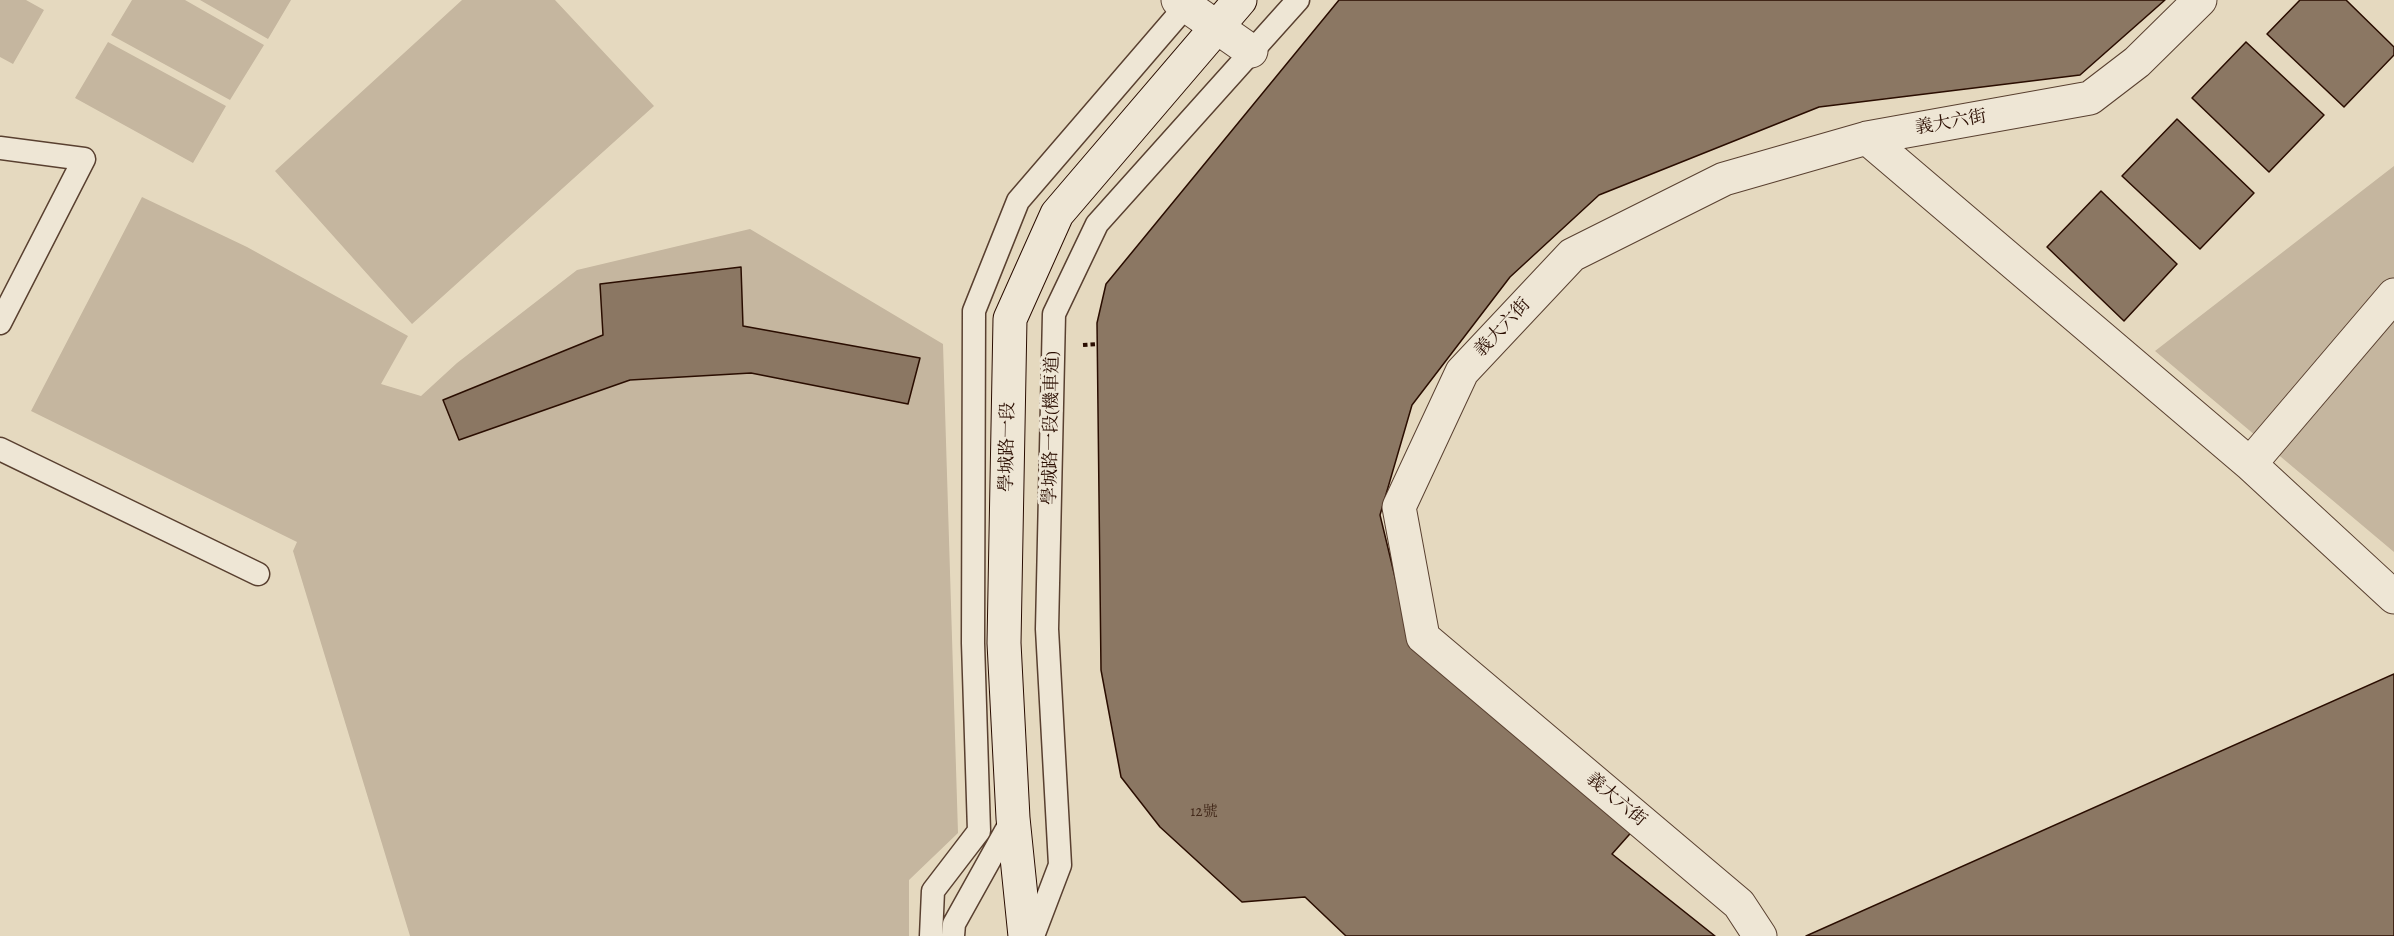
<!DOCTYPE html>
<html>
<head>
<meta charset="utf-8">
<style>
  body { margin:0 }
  canvas { display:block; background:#e5d9bf }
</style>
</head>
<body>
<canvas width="2394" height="936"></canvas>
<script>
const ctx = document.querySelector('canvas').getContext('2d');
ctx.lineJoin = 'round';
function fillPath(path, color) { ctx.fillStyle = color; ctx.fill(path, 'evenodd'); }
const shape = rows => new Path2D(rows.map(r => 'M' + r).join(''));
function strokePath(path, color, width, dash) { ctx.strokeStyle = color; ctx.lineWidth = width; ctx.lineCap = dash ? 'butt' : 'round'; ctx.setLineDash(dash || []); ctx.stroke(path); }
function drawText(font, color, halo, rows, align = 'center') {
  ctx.font = font + ' Alegreya,"Noto Serif TC",serif'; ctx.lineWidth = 6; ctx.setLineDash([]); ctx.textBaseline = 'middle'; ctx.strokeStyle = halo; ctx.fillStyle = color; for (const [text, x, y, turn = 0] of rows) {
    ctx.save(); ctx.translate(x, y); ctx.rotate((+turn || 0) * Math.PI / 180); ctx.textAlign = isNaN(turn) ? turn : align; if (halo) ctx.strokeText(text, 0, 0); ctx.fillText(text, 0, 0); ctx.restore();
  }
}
fillPath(shape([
  [0,0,26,0,44,10,13,64,0,57],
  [132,0,185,0,264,45,230,100,111,35],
  [200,0,291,0,268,39],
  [462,0,555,0,654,106,412,324,275,171],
  [108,42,226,106,193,163,75,98],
  [2394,166,2394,552,2155,351],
  [142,197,247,247,408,336,381,384,421,396,457,363,577,270,750,229,943,344,958,833,909,880,909,936,410,936,293,551,297,542,31,411]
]), '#c5b69f');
const building = shape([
  [1339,0,2165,0,2080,75,1819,107,1599,195,1510,277,1412,405,1380,515,1402,606,1636,827,1612,854,1715,936,1346,936,1305,897,1242,902,1160,827,1121,777,1101,670,1097,323,1106,284,1339,0],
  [2300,0,2346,0,2394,47,2394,55,2344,107,2267,34,2300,0],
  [2246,42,2324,115,2269,172,2192,98,2246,42],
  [2177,119,2254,193,2200,249,2122,176,2177,119],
  [2101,191,2177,264,2124,321,2047,247,2101,191],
  [741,267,743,326,920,358,908,404,751,373,630,380,459,440,443,400,603,335,600,284,741,267],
  [2394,674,2394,936,1806,936,2394,674]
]);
fillPath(building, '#8b7763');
strokePath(building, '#2a0d00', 1.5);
const lane = shape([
  [0,148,84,159,0,323],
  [0,449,258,574],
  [931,936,933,891,979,831,973,643,974,311,1018,201,1191,0],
  [953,936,954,924,1013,818],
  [1033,936,1060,865,1047,629,1054,314,1097,224,1298,0]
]);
const street = shape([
  [1178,0,1251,51],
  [1867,138,2250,464,2394,597],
  [2250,464,2394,295],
  [1760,936,1739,904,1423,637,1399,507,1462,372,1572,255,1724,179,1867,138,2090,98,2137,62,2200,0]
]);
const secondary = shape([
  [1025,936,1013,818,1004,643,1010,319,1057,214,1240,0]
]);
strokePath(lane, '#594030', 25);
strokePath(street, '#594030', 35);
strokePath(secondary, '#2a0d00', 35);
strokePath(shape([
  [1083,345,1097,344]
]), '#2a0d00', 4, [4.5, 3]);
strokePath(lane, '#eee6d5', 22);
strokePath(street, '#eee6d5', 33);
strokePath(secondary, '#eee6d5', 33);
drawText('15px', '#422819', null, [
  ["12號",1204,812]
]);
drawText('18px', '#2a0d00', '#eee6d5', [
  ["義大六街",1951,123,-10],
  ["義大六街",1503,328,-47],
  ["學城路一段(機車道)",1052,428,-89],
  ["學城路一段",1008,447,-89],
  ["義大六街",1616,800,40]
]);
</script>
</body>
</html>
